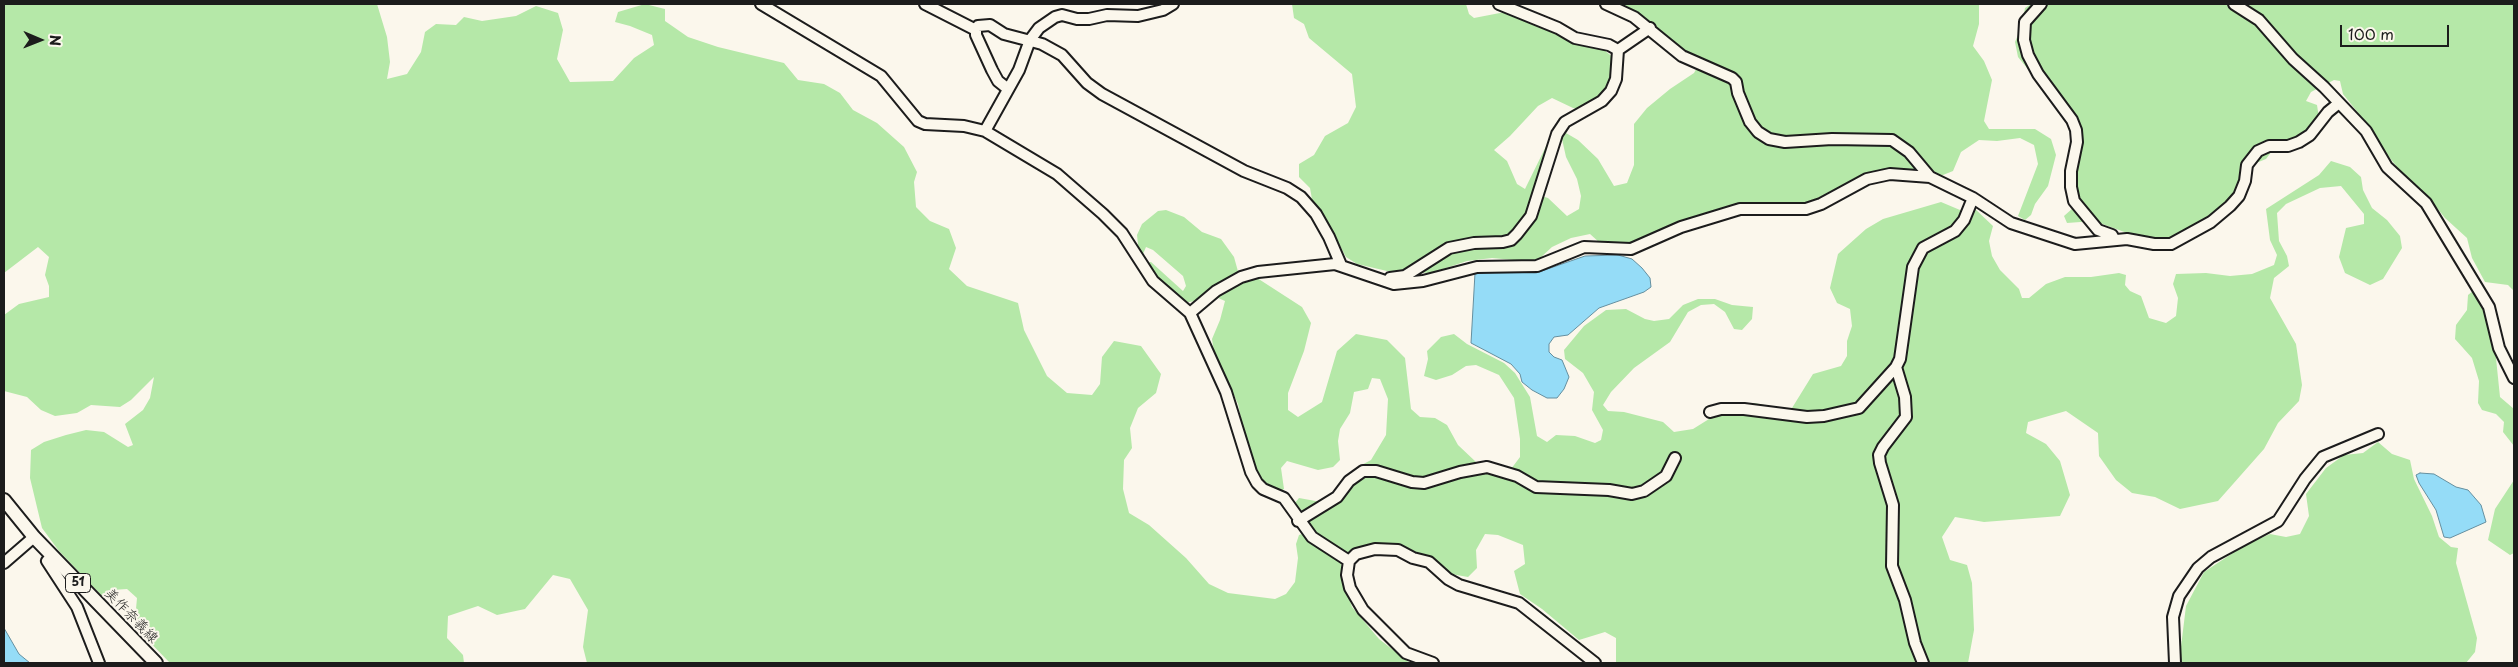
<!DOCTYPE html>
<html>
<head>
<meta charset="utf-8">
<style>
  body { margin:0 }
  #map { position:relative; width:2518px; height:667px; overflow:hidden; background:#fbf7ec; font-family:"Playpen Sans",sans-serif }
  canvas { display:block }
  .frame { position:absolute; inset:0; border:5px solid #1c1c1c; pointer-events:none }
  .north { position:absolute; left:15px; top:15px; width:50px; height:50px; -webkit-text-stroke:4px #fbf7ec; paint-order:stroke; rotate:91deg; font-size:14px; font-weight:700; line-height:20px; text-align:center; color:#1c1c1c }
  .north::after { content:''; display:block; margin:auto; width:18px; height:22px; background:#1c1c1c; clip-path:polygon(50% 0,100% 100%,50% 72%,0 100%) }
  .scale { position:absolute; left:2340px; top:25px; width:109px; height:22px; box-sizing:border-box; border:2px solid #1c1c1c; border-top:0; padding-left:6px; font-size:15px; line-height:18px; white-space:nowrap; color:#1c1c1c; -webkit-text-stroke:4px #fbf7ec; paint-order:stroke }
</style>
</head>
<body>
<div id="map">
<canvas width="2518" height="667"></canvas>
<div class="frame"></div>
<div class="north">N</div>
<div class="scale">100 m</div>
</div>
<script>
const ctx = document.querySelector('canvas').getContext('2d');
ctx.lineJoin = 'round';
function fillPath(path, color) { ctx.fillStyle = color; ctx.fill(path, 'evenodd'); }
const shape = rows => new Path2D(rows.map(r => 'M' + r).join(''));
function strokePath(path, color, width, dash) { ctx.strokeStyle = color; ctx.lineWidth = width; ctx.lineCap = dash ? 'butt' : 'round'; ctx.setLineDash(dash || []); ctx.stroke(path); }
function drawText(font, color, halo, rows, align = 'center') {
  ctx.font = font + ' "Playpen Sans","Klee One",sans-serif'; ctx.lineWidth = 4; ctx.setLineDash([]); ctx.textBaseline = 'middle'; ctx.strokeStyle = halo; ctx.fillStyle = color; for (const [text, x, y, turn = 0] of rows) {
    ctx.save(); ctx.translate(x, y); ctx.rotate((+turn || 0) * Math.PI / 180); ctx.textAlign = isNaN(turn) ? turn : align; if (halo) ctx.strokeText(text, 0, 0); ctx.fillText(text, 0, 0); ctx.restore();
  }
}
fillPath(shape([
  [4,4,377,4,387,37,390,62,387,79,407,74,421,52,425,32,436,24,456,25,464,17,482,21,516,16,536,6,558,13,563,30,557,59,570,82,613,81,634,58,654,45,652,35,630,26,615,22,618,12,645,4,665,9,665,21,688,37,718,47,784,63,798,80,824,84,840,93,853,110,877,123,904,147,917,172,914,182,916,207,930,221,949,229,956,248,949,269,967,286,1018,303,1024,330,1047,376,1067,393,1092,395,1100,384,1102,357,1114,341,1141,346,1161,374,1156,393,1138,408,1130,428,1132,448,1124,460,1123,489,1129,513,1149,525,1186,558,1209,584,1228,593,1275,599,1286,594,1295,582,1298,558,1296,544,1299,535,1302,534,1341,563,1343,578,1352,607,1379,639,1410,663,587,663,583,647,588,610,570,579,553,575,525,609,497,615,478,606,448,616,447,638,463,655,464,663,170,663,139,631,135,620,137,598,127,589,112,590,102,596,59,551,42,528,30,478,31,450,44,442,66,435,86,430,104,432,128,447,133,445,125,424,143,410,150,398,154,377,131,400,120,407,91,405,77,413,55,416,41,410,27,397,4,391,4,315,19,304,49,297,49,286,45,275,49,257,38,247,4,273],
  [1292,4,1466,4,1469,14,1474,18,1505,12,1557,30,1585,46,1604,50,1614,58,1614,76,1609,90,1600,100,1580,109,1573,108,1552,98,1538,106,1510,136,1494,150,1507,161,1517,184,1525,189,1552,134,1538,195,1548,198,1567,216,1579,209,1581,196,1577,179,1566,157,1562,139,1566,133,1578,140,1598,159,1614,186,1627,183,1634,165,1634,124,1647,108,1670,89,1694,73,1700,62,1682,52,1637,13,1618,4,1979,4,1979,24,1973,46,1984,61,1992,80,1984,121,1989,129,2035,129,2051,139,2056,155,2048,186,2035,204,2031,215,2025,220,2018,216,2038,164,2034,145,2020,138,1997,141,1979,140,1961,152,1953,171,1943,175,1880,172,1857,177,1818,198,1801,204,1748,204,1720,209,1685,222,1635,245,1600,243,1590,234,1571,238,1552,247,1539,259,1525,261,1492,258,1467,261,1431,273,1387,271,1357,264,1346,257,1332,231,1313,205,1310,188,1299,177,1299,164,1314,155,1325,136,1348,123,1356,107,1352,74,1309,38,1304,24,1294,18],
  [2031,4,2514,4,2514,291,2508,285,2485,282,2472,258,2467,238,2445,218,2426,194,2401,172,2389,157,2371,129,2343,94,2340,81,2334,80,2311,92,2306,101,2317,105,2319,118,2309,130,2292,140,2278,143,2266,159,2251,165,2228,203,2205,221,2176,238,2162,240,2141,238,2094,221,2067,223,2064,216,2073,208,2074,183,2079,145,2052,99,2018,57,2015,42,2022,25,2025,8],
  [2331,161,2350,167,2361,177,2363,190,2372,208,2387,220,2400,236,2402,248,2383,279,2370,285,2345,273,2339,257,2346,228,2364,224,2364,214,2341,186,2320,188,2286,204,2277,213,2279,241,2287,256,2289,266,2274,278,2270,298,2296,344,2302,385,2299,401,2278,423,2264,449,2218,501,2180,509,2155,497,2132,493,2116,480,2099,456,2098,433,2066,411,2028,422,2026,433,2046,444,2060,461,2070,495,2060,516,1984,522,1955,517,1942,537,1950,560,1967,565,1972,583,1974,630,1968,663,1616,663,1616,638,1605,632,1579,640,1542,609,1520,594,1514,571,1525,564,1523,545,1498,535,1485,534,1476,550,1477,568,1468,577,1451,574,1435,562,1395,547,1347,557,1306,529,1305,514,1295,503,1299,498,1321,502,1358,479,1356,468,1371,460,1386,435,1388,399,1380,379,1372,378,1368,389,1354,392,1350,413,1340,429,1338,441,1340,460,1333,467,1318,470,1287,461,1281,468,1284,489,1281,491,1266,486,1257,475,1247,447,1238,404,1214,352,1212,339,1220,320,1225,301,1216,297,1184,303,1152,274,1146,263,1151,262,1183,291,1186,286,1183,276,1153,250,1146,247,1143,254,1139,254,1137,235,1142,224,1158,211,1166,210,1184,217,1202,232,1221,239,1234,257,1239,275,1254,276,1302,307,1311,323,1304,351,1288,393,1288,410,1298,417,1322,402,1337,351,1356,334,1387,340,1405,358,1411,409,1420,417,1435,418,1447,425,1458,445,1476,462,1493,462,1511,469,1520,457,1520,439,1514,398,1499,375,1476,365,1466,366,1452,375,1436,380,1424,376,1428,359,1427,351,1441,337,1454,334,1467,344,1504,363,1515,373,1530,397,1537,436,1547,442,1556,435,1575,436,1595,443,1601,440,1603,430,1592,410,1594,392,1583,373,1565,359,1564,350,1584,326,1606,310,1626,309,1645,319,1654,321,1669,319,1683,305,1698,299,1715,299,1732,305,1753,307,1752,319,1742,330,1734,329,1725,312,1714,304,1701,305,1688,312,1670,342,1634,368,1611,392,1603,405,1608,411,1624,412,1663,422,1674,432,1693,429,1709,419,1754,403,1785,409,1792,408,1813,374,1841,366,1847,356,1847,341,1852,326,1850,309,1837,303,1830,288,1838,254,1866,229,1883,219,1941,202,1960,210,1973,207,1993,226,1989,241,1992,256,2000,270,2019,289,2022,298,2029,298,2046,284,2065,277,2091,277,2119,273,2126,275,2125,285,2130,291,2141,296,2149,318,2166,323,2176,316,2178,298,2173,284,2176,274,2206,273,2230,276,2252,274,2274,265,2277,255,2270,240,2266,209,2319,175],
  [2473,291,2485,306,2493,329,2500,397,2514,409,2514,446,2503,432,2504,422,2496,414,2482,410,2478,403,2479,381,2472,358,2455,339,2456,325,2467,310,2468,295],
  [2378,442,2392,454,2410,460,2414,479,2432,516,2439,537,2451,547,2458,548,2456,563,2477,638,2475,652,2466,663,2179,663,2186,606,2204,572,2245,545,2270,534,2286,537,2300,534,2309,516,2306,494,2326,468,2344,455,2363,453],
  [2514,480,2514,553,2510,555,2488,540,2495,509]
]), '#b5e8a8');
const water = shape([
  [1618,255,1632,259,1642,268,1650,278,1651,287,1644,292,1599,308,1568,335,1554,337,1549,344,1549,352,1554,357,1562,360,1569,377,1564,389,1557,398,1547,398,1532,390,1522,382,1520,374,1511,364,1471,343,1475,273,1485,271,1536,273,1585,256,1618,255],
  [2420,473,2434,474,2456,487,2468,490,2481,505,2486,522,2450,538,2444,537,2436,510,2419,483,2416,475,2420,473],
  [4,628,19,654,30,663,4,663,4,628]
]);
fillPath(water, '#95dcf7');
strokePath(water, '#658f9f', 1);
const minor = shape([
  [761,4,881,76,918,121,925,124,964,126,985,131,1057,174,1103,214,1122,233,1153,281,1190,313,1226,392,1251,472,1257,483,1263,489,1284,498,1312,537,1349,561],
  [925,4,976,30],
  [1499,4,1558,28,1575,38,1609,45,1618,50],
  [1606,4,1634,17,1682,56,1732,78,1736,82,1738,93,1750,122,1758,132,1769,139,1785,142,1832,139,1892,140,1909,152,1930,177],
  [2041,4,2025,22,2024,40,2028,55,2038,74,2072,120,2076,130,2077,142,2071,171,2071,187,2074,201,2098,230,2112,235,2114,239],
  [2234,4,2259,20,2293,59,2324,87,2366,131,2387,167,2426,203,2489,307,2499,348,2514,378],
  [976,30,978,26,990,25,1004,34,1042,44,1062,55,1087,83,1102,94,1244,171,1287,188,1301,197,1316,214,1329,237,1341,265],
  [976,30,976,35,992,70,998,81,1008,89],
  [985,131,1019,70,1030,40,1039,28,1055,17,1062,15,1077,19,1089,19,1107,15,1138,16,1163,10,1173,4],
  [1390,278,1405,276,1449,248,1474,243,1503,242,1511,240,1517,234,1531,216,1557,134,1565,122,1602,101,1611,91,1616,79,1618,50,1650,28],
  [1190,313,1216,291,1241,277,1258,272,1335,264,1394,284,1423,281,1477,267,1537,266,1584,247,1631,249,1681,227,1740,209,1806,209,1821,204,1867,179,1890,174,1930,177,1973,198,2011,223,2075,244,2127,239,2154,244,2171,244,2211,222,2230,206,2239,196,2245,181,2247,165,2258,151,2269,146,2288,146,2299,142,2310,135,2328,112,2339,103],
  [1896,367,1905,397,1906,417,1883,447,1879,455,1880,463,1893,505,1892,566,1905,600,1915,643,1923,663],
  [1710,412,1721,409,1744,409,1807,417,1824,416,1859,408,1896,367,1900,359,1913,267,1923,248,1955,231,1964,220,1973,198],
  [1298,521,1337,497,1349,481,1363,471,1376,471,1412,482,1424,483,1460,472,1487,467,1517,476,1536,487,1609,490,1632,494,1644,491,1666,476,1675,458],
  [52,556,47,561,77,607,99,663],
  [4,563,34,537],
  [1433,663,1406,653,1363,610,1350,588,1347,575,1349,561,1356,554,1375,549,1398,550,1413,558,1429,562,1448,579,1459,585,1519,603,1595,663],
  [2175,663,2173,617,2179,596,2198,568,2211,557,2278,521,2305,479,2323,457,2378,434]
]);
const major = shape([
  [4,500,34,537,156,663]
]);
strokePath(minor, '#1c1c1c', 14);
strokePath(major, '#1c1c1c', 16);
strokePath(minor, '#fbf7ec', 10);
strokePath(major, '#fbf7ec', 12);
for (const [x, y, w] of [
  [78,583,25]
]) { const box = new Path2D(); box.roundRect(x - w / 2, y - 9.5, w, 19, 4); ctx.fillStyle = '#fbf7ec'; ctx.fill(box); strokePath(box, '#1c1c1c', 1); }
drawText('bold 12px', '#1c1c1c', null, [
  ["51",78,583]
]);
drawText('14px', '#1c1c1c', '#fbf7ec', [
  ["美作奈義線",131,616,46]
]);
</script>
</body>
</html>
